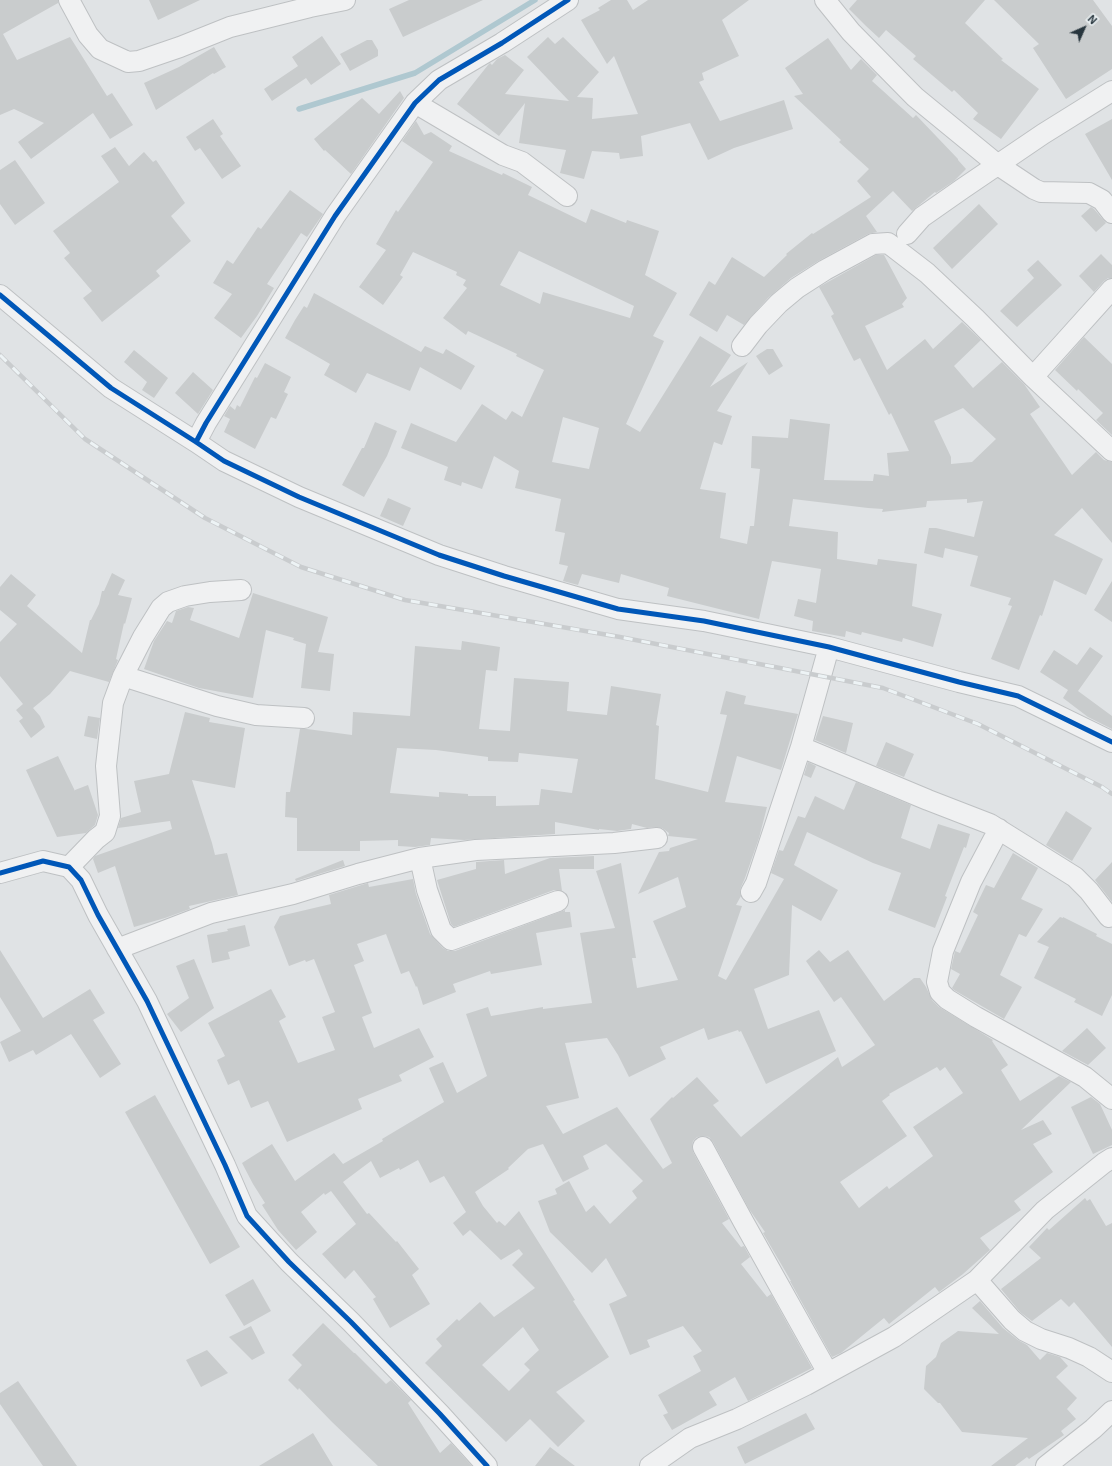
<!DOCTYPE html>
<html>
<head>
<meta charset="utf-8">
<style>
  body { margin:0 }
  #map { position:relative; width:1112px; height:1466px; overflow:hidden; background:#e0e3e5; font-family:"Exo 2",sans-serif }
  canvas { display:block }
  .north { position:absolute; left:1064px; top:8px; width:40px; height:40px; -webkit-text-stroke:3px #edf3f5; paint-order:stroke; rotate:45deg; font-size:11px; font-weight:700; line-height:16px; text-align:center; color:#28363e }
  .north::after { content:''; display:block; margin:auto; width:14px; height:18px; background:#28363e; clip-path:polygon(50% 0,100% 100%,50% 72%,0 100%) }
</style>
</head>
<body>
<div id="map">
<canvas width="1112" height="1466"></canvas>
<div class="north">N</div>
</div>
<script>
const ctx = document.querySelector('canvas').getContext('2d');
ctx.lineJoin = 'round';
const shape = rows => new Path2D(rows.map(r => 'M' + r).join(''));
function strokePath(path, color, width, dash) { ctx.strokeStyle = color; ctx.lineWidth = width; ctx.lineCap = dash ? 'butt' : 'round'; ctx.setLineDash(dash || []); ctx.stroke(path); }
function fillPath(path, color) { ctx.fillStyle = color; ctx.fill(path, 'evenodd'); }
strokePath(shape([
  [299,109,415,73,535,0]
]), '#afc8d0', 5.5);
fillPath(shape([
  [0,0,58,0,58,3,3,34,17,60,70,37,107,96,112,93,133,125,110,139,93,113,31,159,18,142,44,123,14,109,0,115],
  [149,0,200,0,158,20],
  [409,0,483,0,403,37,389,9],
  [611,0,627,0,633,10,648,0,749,0,722,20,739,56,702,73,704,80,699,82,720,121,784,100,793,129,734,148,708,160,690,123,641,136,643,156,620,159,619,153,592,151,584,179,560,173,566,150,519,143,525,103,499,136,457,104,488,65,490,63,492,65,497,59,505,55,524,70,505,94,569,101,527,57,548,37,555,44,563,37,599,72,577,97,593,98,592,119,638,114,614,56,607,64,581,20,600,10,598,8],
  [857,0,985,0,965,23,1003,59,1001,60,1039,89,1001,139,973,119,978,113,954,90,952,92,913,59,916,56,886,30,879,38,866,26,849,9],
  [994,0,1093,0,1112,26,1112,69,1066,99,1033,48,1039,44],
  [322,36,341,64,311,85,306,78,272,101,264,89,298,66,292,57],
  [828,38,851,70,861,59,877,75,872,81,913,118,916,115,958,159,958,160,966,169,954,181,936,193,935,192,912,211,893,191,866,216,877,232,868,234,820,260,791,278,768,298,744,325,727,315,717,332,689,315,709,281,715,285,732,257,764,277,787,255,786,254,812,233,813,234,871,197,857,181,869,169,839,142,841,140,794,96,803,94,785,68],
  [367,40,372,40,378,50,378,56,350,71,340,54],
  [214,47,226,67,214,74,213,73,156,110,144,83,179,67],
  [400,91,404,98,351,174,325,150,324,151,314,139,362,98,379,114],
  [213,119,223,134,220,136,241,166,222,179,200,148,195,151,186,137],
  [1112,119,1112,180,1085,134],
  [416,121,424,135,431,132,452,146,449,151,502,175,503,173,532,187,528,195,586,223,591,209,626,223,627,220,659,231,645,275,677,293,653,336,664,341,626,424,640,432,700,336,731,355,710,387,748,362,717,411,732,416,722,445,714,442,700,489,726,493,720,538,747,544,750,526,754,526,760,469,751,468,752,436,788,438,790,419,830,424,824,480,873,481,874,474,889,476,887,453,909,451,891,413,889,415,860,358,854,361,831,316,834,314,819,287,876,255,884,255,907,298,902,304,904,307,865,326,887,370,925,339,933,349,962,322,981,340,954,366,973,388,1002,362,1024,384,1040,407,1030,414,1072,475,1096,452,1104,460,1112,462,1112,543,1082,508,1054,535,1069,542,1103,559,1086,595,1054,580,1042,616,1040,615,1019,670,991,659,1012,606,1008,605,1011,598,970,586,978,556,945,548,943,558,924,553,929,528,936,528,974,537,983,501,967,503,967,499,927,501,926,507,882,512,883,509,868,508,793,499,789,526,838,532,837,559,877,565,878,559,917,564,912,606,942,614,933,647,903,638,902,642,862,632,861,635,846,631,845,637,812,631,813,621,794,616,798,599,816,603,821,569,772,561,759,619,667,596,669,588,621,574,619,583,582,574,578,585,563,581,568,566,559,564,565,533,555,531,561,499,515,488,519,471,494,456,482,489,462,482,461,486,444,480,448,467,401,448,411,423,456,442,482,404,506,420,512,411,522,417,544,370,516,356,517,354,468,331,466,335,443,318,467,288,463,285,466,280,456,275,457,272,413,252,400,275,403,277,383,305,359,287,386,250,376,244,396,210,398,212,433,162,402,141],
  [519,251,634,306,630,318,543,292,540,304,500,285],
  [963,408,996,439,972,462,951,464,951,457,934,421],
  [563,417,599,428,589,469,552,462],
  [115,147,129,166,144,152,153,162,156,160,185,203,171,216,191,241,156,271,160,276,102,322,83,298,92,291,64,258,70,253,53,231,119,182,101,156],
  [15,160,45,203,15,225,0,204,0,170],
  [290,190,323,214,307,237,301,233,267,284,274,288,257,316,241,338,214,318,232,294,213,283,227,260,233,264,258,227,261,229],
  [979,204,998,224,952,269,933,248],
  [1091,207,1094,209,1106,223,1096,232,1081,216],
  [1101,254,1112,265,1112,278,1108,278,1104,281,1094,292,1079,276],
  [1038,260,1062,285,1017,327,1000,311,1034,278,1027,270],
  [314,293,421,352,425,346,443,354,446,349,475,366,461,390,420,367,410,391,367,373,356,393,324,375,330,364,285,338,295,320,304,306,307,308],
  [1084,337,1112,364,1112,435,1096,420,1103,413,1078,389,1077,391,1055,370],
  [767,349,773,349,783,366,769,375,756,356],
  [134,350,168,378,154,398,142,390,147,382,124,362],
  [265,363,291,377,284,392,288,394,276,419,271,417,255,449,224,432,230,419,224,416,230,406,235,410,237,405,240,407,255,377,257,378],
  [193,372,213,390,198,414,175,393],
  [375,422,397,431,387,456,364,497,342,485,362,448,364,448],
  [388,498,411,508,403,526,380,516],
  [112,573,125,580,118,595,132,598,125,624,124,623,116,659,118,660,109,682,70,671,50,694,33,708,40,716,45,727,31,738,19,721,23,718,16,710,23,704,0,676,0,642,17,624,0,610,0,587,11,574,36,595,27,606,82,653,90,620,91,620,99,604,102,591,104,591],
  [1112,581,1112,622,1094,610],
  [253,593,328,617,318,652,334,654,330,691,301,688,306,644,293,640,294,638,266,630,253,698,199,688,144,669,154,641,167,621,172,623,176,611,188,607,194,608,190,620,239,638],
  [462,641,500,647,497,671,486,670,479,729,510,731,514,678,569,682,567,711,607,715,611,686,661,694,656,725,659,726,655,779,708,792,727,715,720,714,726,691,746,696,744,704,798,714,781,770,737,756,725,802,767,807,759,838,745,878,741,887,740,892,741,896,736,905,742,906,718,976,726,980,784,879,771,873,779,850,783,851,798,816,805,818,815,796,844,810,856,782,911,805,901,838,930,849,938,824,970,834,966,848,964,847,945,896,947,897,935,928,888,910,901,873,873,863,807,832,794,865,838,890,821,921,792,905,789,975,754,989,768,1029,819,1010,836,1051,766,1084,741,1031,739,1032,738,1030,708,1040,704,1028,660,1047,666,1059,629,1077,618,1055,607,1038,565,1043,579,1098,546,1106,563,1134,617,1107,663,1169,672,1163,650,1119,672,1097,673,1098,697,1077,719,1101,713,1105,741,1137,838,1057,842,1067,875,1045,841,997,834,1002,806,961,819,950,830,962,848,950,884,1001,914,978,920,978,926,987,932,1000,939,1007,993,1040,992,1041,1008,1065,1001,1070,1020,1101,1059,1076,1071,1082,1021,1130,1043,1120,1052,1134,1033,1144,1053,1172,1014,1201,1021,1210,980,1238,990,1250,963,1274,939,1292,935,1287,889,1324,884,1318,841,1353,832,1357,790,1281,791,1281,763,1233,765,1232,749,1209,713,1142,709,1137,704,1136,697,1137,693,1141,692,1146,693,1152,729,1219,722,1223,741,1247,744,1246,750,1257,741,1264,767,1297,771,1294,812,1368,748,1401,735,1377,709,1392,717,1405,672,1430,663,1415,668,1413,658,1395,701,1371,693,1356,702,1351,683,1326,647,1340,650,1347,630,1355,609,1304,627,1296,606,1258,592,1273,550,1232,538,1201,557,1194,555,1189,569,1181,586,1212,594,1205,610,1224,637,1198,632,1191,643,1181,606,1144,583,1156,589,1169,563,1182,543,1144,528,1149,508,1168,509,1169,475,1192,483,1206,497,1223,499,1221,505,1226,519,1211,575,1300,573,1301,609,1357,556,1392,585,1421,558,1447,530,1419,506,1442,425,1363,442,1346,436,1339,457,1319,459,1321,480,1302,494,1317,535,1288,512,1265,523,1254,519,1249,501,1260,470,1230,463,1236,453,1223,466,1212,444,1176,430,1183,418,1160,400,1170,399,1168,380,1178,371,1161,343,1182,367,1214,369,1213,396,1242,397,1241,419,1269,412,1275,430,1304,390,1328,373,1299,376,1297,354,1270,345,1279,322,1254,356,1224,331,1191,325,1195,324,1193,301,1212,317,1232,296,1250,278,1230,262,1205,265,1203,253,1184,242,1163,272,1144,295,1181,334,1153,343,1164,383,1141,382,1139,444,1102,429,1068,443,1062,457,1093,487,1076,466,1014,488,1007,491,1016,543,1007,543,1009,592,1003,580,933,615,928,596,871,621,863,636,958,632,958,637,988,678,980,653,921,686,907,678,877,638,894,659,852,669,851,670,848,698,839,668,836,669,833,662,828,656,827,647,828,632,824,631,829,617,831,599,829,599,830,555,822,555,834,464,840,431,838,430,845,415,847,398,846,398,840,360,841,360,851,297,851,297,818,285,817,286,792,290,792,300,729,307,729,352,735,353,712,410,716,415,646,461,650],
  [397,748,436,750,488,757,488,761,518,762,519,753,578,759,572,793,541,789,539,805,496,806,496,796,468,796,468,794,439,792,439,797,390,793],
  [937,1067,940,1071,945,1067,963,1093,913,1127,933,1156,889,1189,887,1186,859,1208,840,1182,907,1136,882,1101,890,1095,889,1094],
  [523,1327,539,1350,524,1364,530,1370,509,1391,482,1365],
  [1090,647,1103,656,1078,691,1112,716,1112,729,1088,717,1063,698,1068,690,1040,672,1054,650,1077,665],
  [185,712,210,718,209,722,245,728,235,788,192,780,212,843,215,855,227,853,238,895,189,906,190,909,165,918,134,927,115,866,98,873,93,859,95,856,172,829,170,821,118,828,121,818,141,812,134,781,169,774],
  [88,716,100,718,97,739,84,736],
  [823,716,853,723,846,753,815,740],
  [886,742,914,754,904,777,876,766],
  [58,756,75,791,75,790,88,785,98,815,95,825,86,833,57,837,26,770],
  [808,762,816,766,811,778,804,775],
  [1066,811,1092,828,1072,861,1046,845],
  [1013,853,1038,868,1021,899,1043,909,1026,937,1019,934,1000,975,1022,987,1004,1019,954,990,952,988,960,974,951,969,955,951,960,953,978,915,973,912,986,885,994,888],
  [594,856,594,869,559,869,562,891,554,890,454,927,451,924,437,880,476,869,476,862,504,860,505,874,550,858],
  [343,860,345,866,296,881,295,879],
  [1112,862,1112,902,1095,880],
  [413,879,416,894,430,934,443,948,448,951,455,951,565,910,565,912,570,912,572,927,536,933,542,965,491,974,490,971,453,984,456,992,423,1005,417,986,416,987,409,971,401,974,386,934,357,944,364,961,354,965,372,1013,362,1017,374,1048,419,1028,434,1057,399,1075,402,1081,358,1099,362,1109,287,1142,268,1101,251,1108,239,1080,228,1085,217,1060,225,1056,208,1023,271,989,286,1017,279,1021,298,1063,335,1050,322,1017,335,1012,314,959,306,962,305,960,289,966,274,927,280,916,331,904,329,895,368,883,369,887],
  [1060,917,1063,918,1063,917,1097,934,1096,936,1112,944,1112,995,1102,1016,1074,1002,1076,999,1034,978,1049,947,1037,942],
  [245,925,250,946,228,952,230,959,212,963,207,935,228,931,227,929],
  [0,950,43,1018,90,989,105,1013,93,1020,121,1064,100,1078,71,1034,36,1055,33,1050,9,1062,0,1042,21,1031,0,997],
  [194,959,214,1008,181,1032,167,1014,189,998,176,966],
  [1087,1028,1106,1048,1088,1065,1062,1051],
  [155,1095,240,1247,210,1264,125,1112],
  [1091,1097,1100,1104,1112,1130,1112,1145,1093,1154,1071,1107],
  [1085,1198,1087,1201,1090,1199,1106,1226,1112,1223,1112,1347,1074,1302,1069,1307,1061,1299,1032,1321,1020,1312,1001,1289,1041,1258,1029,1247,1047,1228,1049,1230],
  [253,1279,271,1311,244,1326,225,1295],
  [980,1301,1003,1328,1018,1340,1027,1345,1040,1360,1047,1353,1060,1357,1068,1366,1056,1377,1077,1398,1067,1409,1076,1419,1061,1431,1064,1435,1029,1459,1027,1457,1015,1466,991,1466,1028,1438,962,1432,940,1403,938,1403,924,1389,926,1366,936,1357,941,1343,958,1331,999,1334,972,1308],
  [323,1323,354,1353,355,1353,386,1384,391,1380,411,1400,408,1403,440,1453,451,1443,472,1466,378,1466,332,1422,299,1388,298,1390,288,1380,302,1365,292,1355],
  [251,1326,265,1353,252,1360,229,1337],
  [207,1350,228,1373,201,1387,186,1360],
  [18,1381,77,1466,43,1466,0,1404,0,1393],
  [806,1413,815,1429,745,1464,737,1447],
  [313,1433,333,1466,259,1466,294,1445],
  [550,1447,575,1466,535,1466]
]), '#c9cccd');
const minor = shape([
  [69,0,88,35,100,49,128,62,139,61,180,47,230,27,310,7,345,0],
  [825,0,851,32,915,97,998,165,1034,189,1041,192,1089,193,1102,200,1112,213],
  [415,103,503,155,522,162,567,196],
  [907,234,922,217,962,189,1043,134,1112,91],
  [0,295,111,388,196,442,224,461,299,497,439,555,504,576,618,609,704,621,829,647,959,682,1018,696,1112,742],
  [742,346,758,325,779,303,797,288,825,270,873,244,888,243,927,273,975,318,1033,377,1112,451],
  [1033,377,1112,289],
  [196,442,206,423,335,216,415,103,439,80,502,43,568,0],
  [123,676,217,706,256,715,304,718],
  [801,747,829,647],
  [999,829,971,882,943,951,937,982,940,992,947,999,976,1017,1085,1077,1112,1099],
  [420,858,427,890,441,930,451,940,558,901],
  [69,867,96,839,105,832,110,816,106,766,113,703,123,676,143,637,161,608,168,602,185,596,210,592,241,590],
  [0,873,43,861,69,867,81,880,98,915,147,1001,225,1165,247,1216,289,1262,351,1322,440,1414,487,1466],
  [751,892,756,883,801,747,928,800,990,824,1075,877,1089,891,1109,917],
  [117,949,211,913,293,894,358,874,420,858,476,850,614,843,657,838],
  [703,1147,743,1221,828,1373],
  [977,1280,1012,1320,1025,1331,1041,1339,1069,1348,1089,1357,1112,1372],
  [650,1466,690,1438,737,1419,806,1385,894,1337,977,1280,1045,1210,1104,1163,1112,1158],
  [1046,1466,1093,1429,1112,1411]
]);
strokePath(minor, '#bec1c3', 22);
strokePath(minor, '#f0f1f2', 20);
const rail = shape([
  [0,355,85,439,205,518,301,567,405,600,620,637,883,688,978,724,1102,787,1112,794]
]);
strokePath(rail, '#c9ccce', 4.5);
strokePath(rail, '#edf3f5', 3, [9]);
strokePath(shape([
  [0,295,111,388,196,442,224,461,299,497,439,555,504,576,618,609,704,621,829,647,959,682,1018,696,1112,742],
  [196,442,206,423,335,216,415,103,439,80,502,43,568,0],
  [0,873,43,861,69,867,81,880,98,915,147,1001,225,1165,247,1216,289,1262,351,1322,440,1414,487,1466]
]), '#0057b8', 5);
</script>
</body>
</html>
